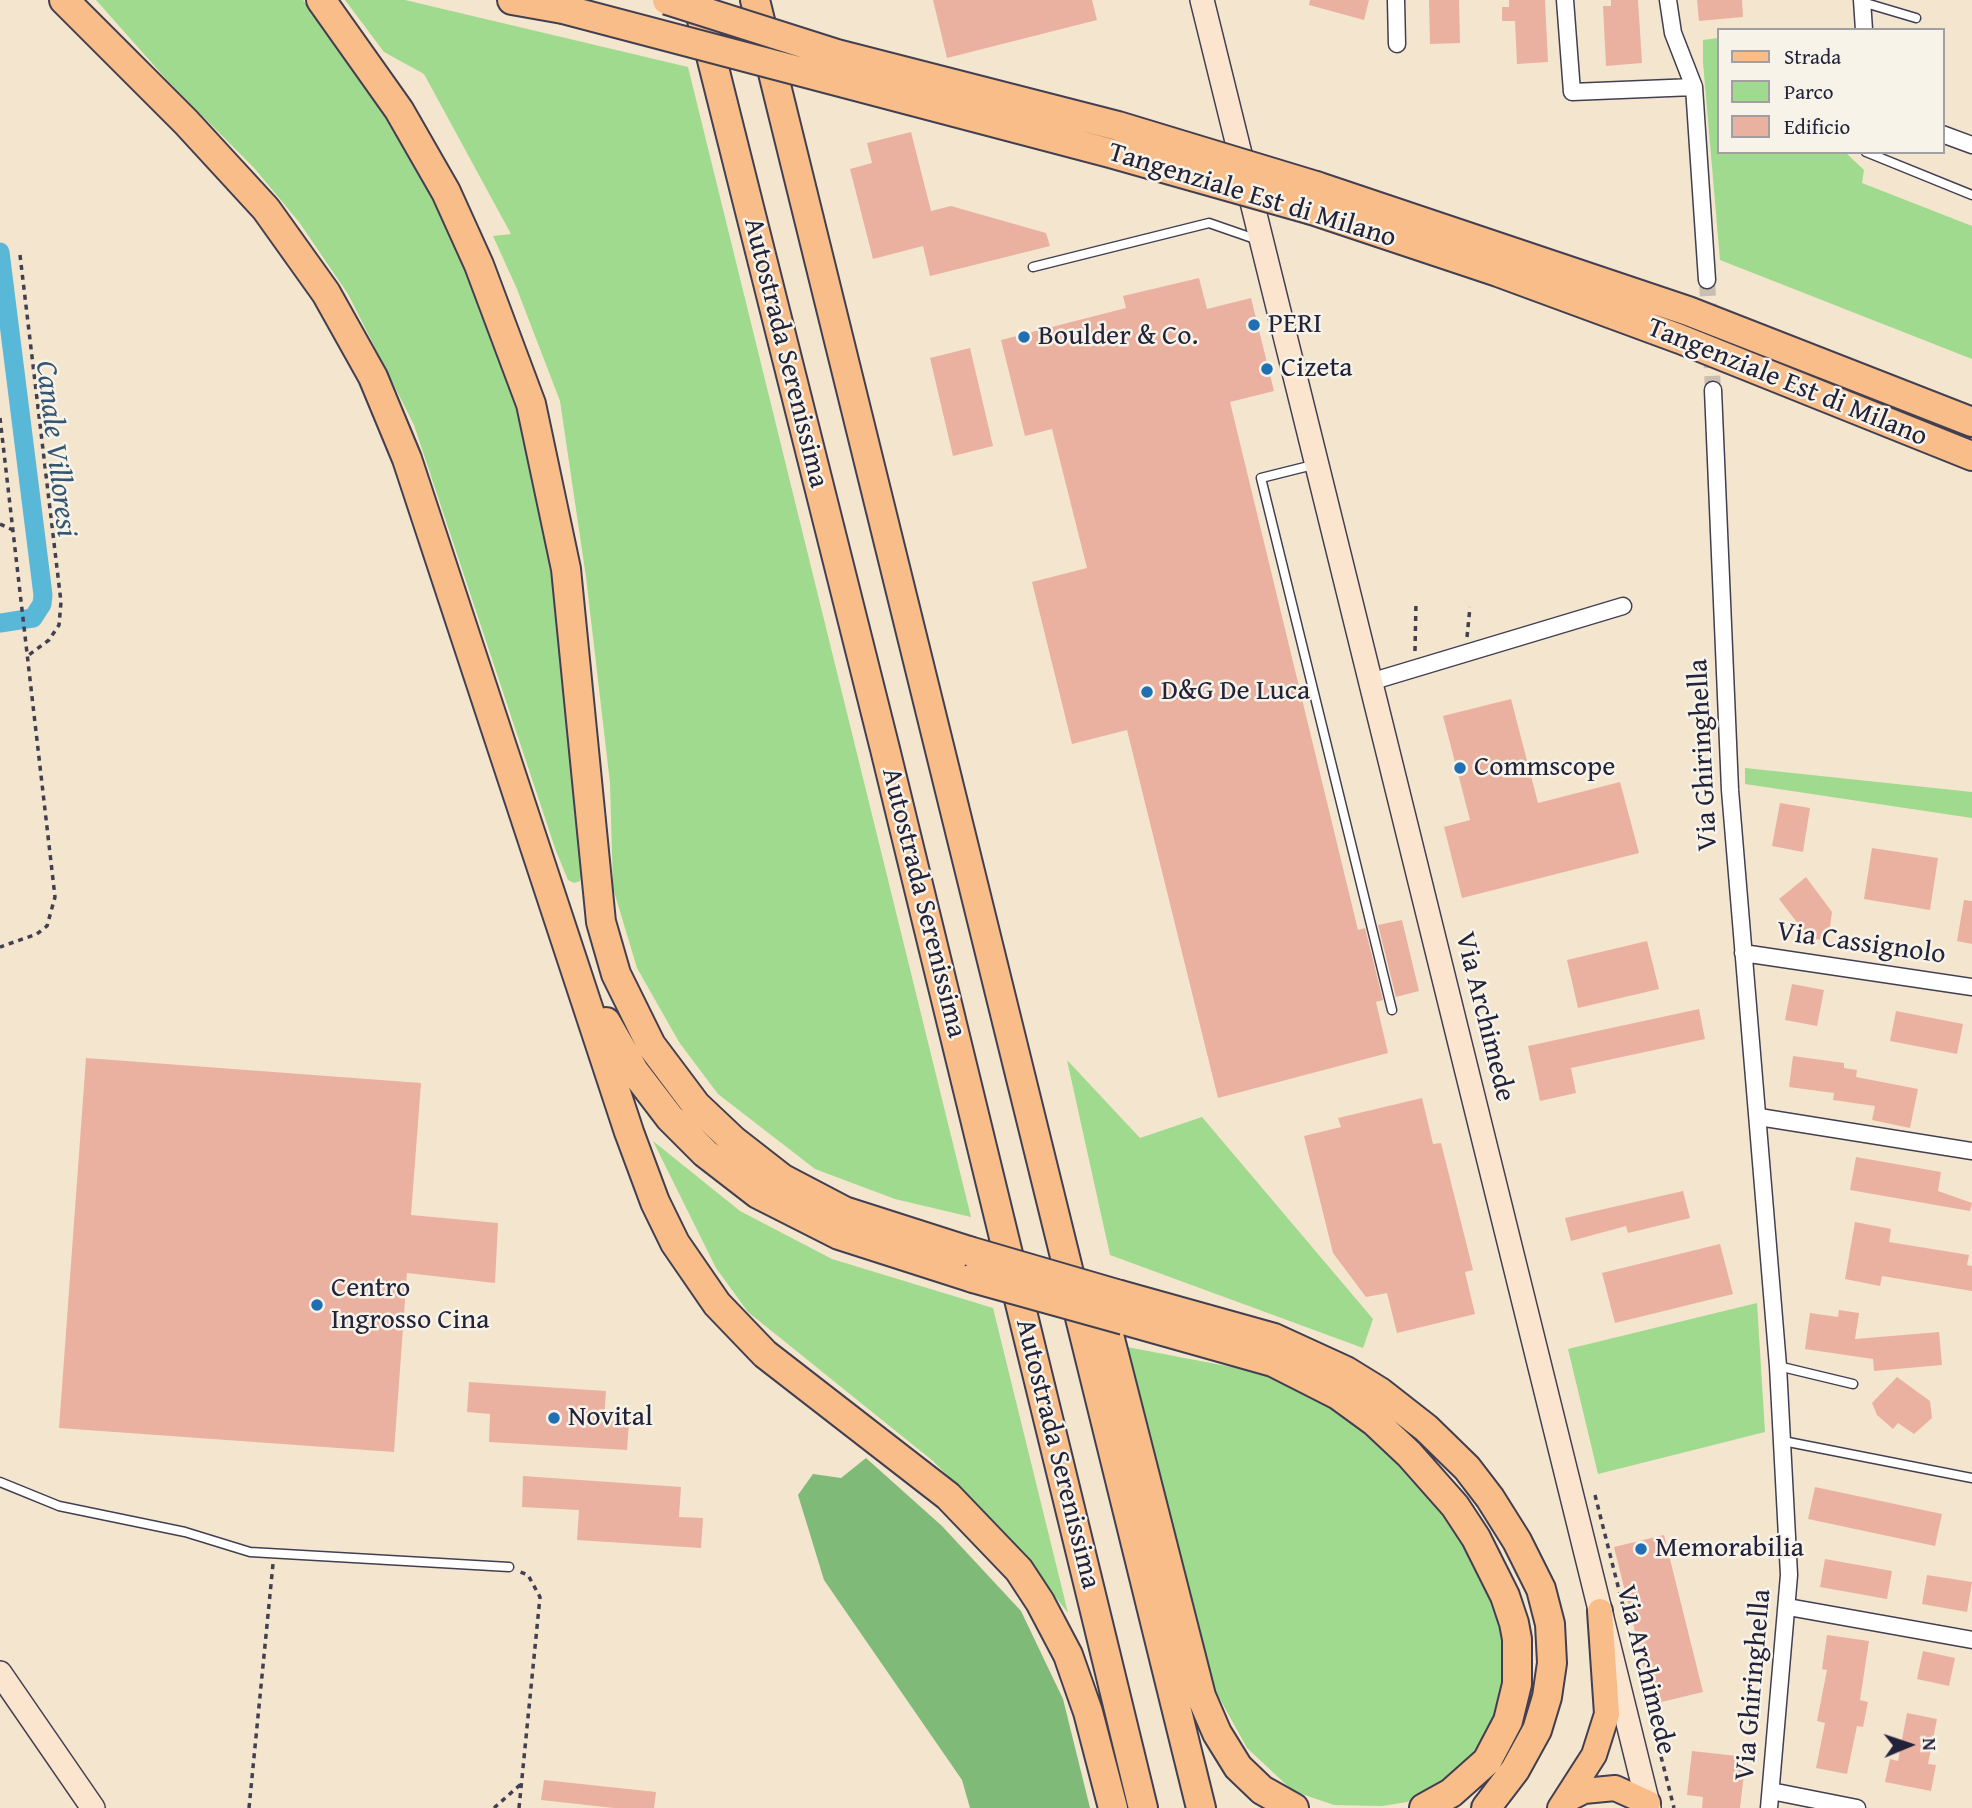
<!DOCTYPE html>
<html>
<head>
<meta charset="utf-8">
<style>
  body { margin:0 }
  #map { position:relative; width:1972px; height:1808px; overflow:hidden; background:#f4e5ce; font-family:"Gentium Book Plus",serif }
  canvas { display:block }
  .legend { position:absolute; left:1717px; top:28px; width:228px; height:126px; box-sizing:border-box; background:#f7f3e8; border:2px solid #a29fa3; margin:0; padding:9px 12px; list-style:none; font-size:21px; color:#22223b }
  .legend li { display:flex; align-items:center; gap:14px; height:35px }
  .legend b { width:35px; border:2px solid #a29fa3 }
  .north { position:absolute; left:1874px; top:1710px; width:70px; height:70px; -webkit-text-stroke:5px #f7f3e8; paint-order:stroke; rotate:88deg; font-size:19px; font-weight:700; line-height:28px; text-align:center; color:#22223b }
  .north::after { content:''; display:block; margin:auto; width:24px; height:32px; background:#22223b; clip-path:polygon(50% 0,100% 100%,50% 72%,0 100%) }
</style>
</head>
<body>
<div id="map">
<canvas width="1972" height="1808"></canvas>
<ul class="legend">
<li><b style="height:9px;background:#f8bd88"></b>Strada</li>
<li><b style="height:19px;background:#9fda8e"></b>Parco</li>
<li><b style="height:19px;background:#ebb1a0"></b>Edificio</li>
</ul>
<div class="north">N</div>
</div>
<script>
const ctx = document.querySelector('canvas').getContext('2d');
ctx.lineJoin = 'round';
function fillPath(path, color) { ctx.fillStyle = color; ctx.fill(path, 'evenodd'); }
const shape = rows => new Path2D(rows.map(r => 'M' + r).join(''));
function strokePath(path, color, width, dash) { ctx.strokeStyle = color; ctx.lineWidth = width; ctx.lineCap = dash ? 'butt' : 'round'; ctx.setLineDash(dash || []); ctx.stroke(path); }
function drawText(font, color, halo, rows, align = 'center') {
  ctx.font = font + ' "Gentium Book Plus",serif'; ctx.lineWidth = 5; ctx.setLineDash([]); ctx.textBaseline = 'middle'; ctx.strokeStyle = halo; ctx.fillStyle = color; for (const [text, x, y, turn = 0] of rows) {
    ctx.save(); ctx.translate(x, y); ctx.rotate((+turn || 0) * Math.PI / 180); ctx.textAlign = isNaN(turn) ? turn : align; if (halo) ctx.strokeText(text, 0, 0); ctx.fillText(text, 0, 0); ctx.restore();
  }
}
fillPath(shape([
  [96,0,303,0,364,76,439,201,510,370,559,580,582,873,580,881,574,883,568,880,556,851,414,425,348,294,299,222,255,169,167,80],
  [345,0,405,0,688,67,971,1217,895,1199,815,1169,718,1094,679,1042,637,968,613,888,610,783,586,577,560,401,517,289,493,236,511,234,424,74,384,52],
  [1718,38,1718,152,1845,152,1864,170,1862,183,1972,226,1972,359,1720,260,1703,62,1703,40],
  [1745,768,1972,792,1972,818,1745,784],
  [1067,1060,1140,1138,1202,1117,1373,1319,1363,1348,1110,1255],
  [653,1141,740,1211,832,1259,993,1308,1068,1613,1012,1541,933,1461,748,1312,716,1268],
  [1757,1303,1765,1432,1598,1474,1568,1349],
  [1127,1347,1284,1377,1345,1413,1404,1465,1451,1522,1489,1582,1506,1635,1503,1699,1486,1742,1469,1762,1433,1791,1407,1802,1382,1806,1334,1805,1293,1791,1247,1748,1210,1681,1193,1632]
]), '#9fda8e');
fillPath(shape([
  [866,1458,942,1526,1021,1611,1063,1699,1090,1808,970,1808,962,1780,824,1580,798,1495,813,1474,841,1478]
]), '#7fba79');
strokePath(shape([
  [0,252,43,595,42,604,33,618,0,623]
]), '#59b7d7', 19);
fillPath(shape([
  [933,0,1092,0,1097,20,947,58],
  [1310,0,1369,0,1364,20,1309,5],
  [1429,0,1459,0,1460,43,1430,44],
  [1509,0,1545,0,1548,62,1517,64,1515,21,1502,21,1502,7,1509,7],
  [1611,0,1638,0,1642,63,1606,66,1603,6,1611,6],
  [1697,0,1742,0,1743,17,1699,21],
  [911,132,931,211,951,206,1046,233,1050,246,930,276,923,246,873,259,850,169,872,163,867,143],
  [1199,278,1207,309,1251,298,1274,391,1230,402,1358,930,1365,928,1383,1000,1376,1002,1388,1053,1218,1098,1127,730,1072,744,1032,582,1087,568,1052,429,1025,436,1001,340,1126,308,1123,296],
  [970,348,993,446,953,456,930,358],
  [1511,699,1538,803,1620,782,1639,853,1462,898,1444,827,1470,820,1443,716],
  [1780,803,1810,808,1803,852,1772,846],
  [1872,848,1938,858,1930,910,1864,899],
  [1806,877,1832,912,1828,941,1796,936,1799,925,1779,899],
  [1964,900,1972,901,1972,944,1957,941],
  [1402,920,1419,991,1396,997,1378,925],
  [1647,941,1659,989,1578,1008,1567,960],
  [1792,984,1824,990,1817,1026,1785,1020],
  [1699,1009,1705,1039,1571,1068,1576,1093,1540,1101,1528,1046],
  [1896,1011,1963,1024,1957,1054,1890,1041],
  [1793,1056,1844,1063,1844,1068,1857,1070,1856,1077,1918,1089,1910,1128,1872,1120,1875,1106,1833,1100,1834,1093,1789,1087],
  [86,1058,421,1083,411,1215,498,1223,495,1283,407,1273,394,1452,59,1428],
  [1422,1098,1433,1144,1441,1143,1473,1270,1465,1272,1475,1314,1397,1333,1387,1293,1366,1297,1333,1253,1304,1136,1341,1127,1338,1118],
  [1856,1157,1941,1172,1938,1191,1972,1203,1970,1211,1850,1190],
  [1683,1191,1690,1218,1628,1233,1626,1226,1571,1241,1565,1218],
  [1855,1222,1891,1229,1889,1242,1969,1255,1967,1265,1972,1266,1972,1291,1882,1276,1880,1286,1845,1279],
  [1720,1244,1733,1294,1615,1323,1602,1273],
  [1839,1310,1859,1313,1855,1339,1939,1332,1942,1365,1874,1371,1873,1359,1805,1349,1810,1313,1838,1317],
  [1897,1377,1930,1401,1932,1418,1914,1434,1898,1423,1893,1429,1877,1415,1872,1403],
  [469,1382,606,1391,604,1421,629,1422,627,1450,489,1442,490,1414,467,1412],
  [523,1476,681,1487,679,1517,703,1518,701,1548,577,1540,579,1510,522,1507],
  [1815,1487,1942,1514,1935,1546,1808,1519],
  [1664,1535,1703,1692,1653,1704,1614,1547],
  [1825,1559,1892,1571,1887,1599,1820,1587],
  [1927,1575,1972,1582,1967,1612,1922,1604],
  [1827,1635,1869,1641,1860,1700,1868,1702,1863,1727,1857,1726,1847,1774,1816,1768,1825,1723,1817,1721,1827,1670,1822,1669],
  [1923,1651,1955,1658,1949,1686,1917,1679],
  [1907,1713,1937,1719,1928,1764,1936,1765,1931,1791,1885,1782,1890,1759,1898,1761],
  [1692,1751,1746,1757,1740,1808,1702,1808,1703,1797,1687,1795],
  [544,1780,656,1792,654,1808,614,1808,541,1800]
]), '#ebb1a0');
strokePath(shape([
  [1707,280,1713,390]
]), '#cabeb1', 16, [16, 8]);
const lane = shape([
  [1862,2,1916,18],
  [1866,152,1972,195],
  [1033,267,1209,223,1258,240],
  [1313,465,1261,478,1392,1010],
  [1778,1366,1853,1384],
  [1783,1441,1972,1478],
  [0,1482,59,1506,185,1532,250,1552,509,1567]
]);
const street = shape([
  [1396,0,1397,44],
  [1565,0,1572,92,1694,87],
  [1668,0,1673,33,1694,87,1707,280],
  [1862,0,1864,30],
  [1942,134,1972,145],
  [1713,390,1730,790,1778,1366,1789,1575,1769,1808],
  [1370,682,1623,606],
  [1743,953,1972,987],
  [1759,1117,1972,1151],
  [1788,1607,1972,1640],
  [1771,1791,1857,1808]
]);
const secondary = shape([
  [1202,0,1649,1808],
  [0,1673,93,1808]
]);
const primary = shape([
  [1566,1800,1584,1791,1615,1788,1648,1803,1645,1808],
  [1560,1808,1594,1755,1607,1714,1600,1611]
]);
const highway = shape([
  [64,0,186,122,266,209,326,293,373,377,407,459,629,1132,655,1202,675,1243,717,1304,765,1354,948,1496,1019,1570,1040,1602,1068,1655,1088,1712,1113,1808],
  [321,0,399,110,446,192,479,265,531,404,566,569,601,922,616,974,651,1045,696,1105,733,1140,783,1179,844,1211,969,1251],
  [512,0,563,9],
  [697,0,885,749,1143,1808],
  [755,0,1201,1808],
  [1316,186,1688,311,1972,422],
  [1312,210,1498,272,1680,339,1972,456],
  [606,1022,634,1071,670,1118,705,1153,758,1194,839,1235,973,1278],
  [1092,1295,1110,1339,1201,1696,1217,1733,1238,1767,1262,1790,1294,1808],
  [1120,1295,1274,1338,1346,1371,1380,1392,1426,1428,1467,1468,1490,1498,1517,1541,1541,1589,1550,1624,1552,1663,1547,1697,1537,1730,1515,1770,1486,1808],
  [1124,1320,1273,1362,1338,1395,1375,1422,1409,1454,1455,1506,1476,1538,1505,1596,1514,1623,1517,1639,1517,1684,1508,1721,1487,1761,1451,1793,1424,1808]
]);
strokePath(lane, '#423f51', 11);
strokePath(street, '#423f51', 19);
strokePath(secondary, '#423f51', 26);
strokePath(primary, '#423f51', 28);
strokePath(highway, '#423f51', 32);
strokePath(shape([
  [20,255,61,602,59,625,49,640,26,657],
  [0,418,55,897,47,926,37,934,0,947],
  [0,524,15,531],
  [1467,637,1470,607],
  [1415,651,1416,601],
  [1595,1495,1674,1808],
  [249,1808,273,1564],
  [494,1808,521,1784],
  [519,1808,540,1597,528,1575,520,1572]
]), '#423f51', 3.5, [5, 5]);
strokePath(lane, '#fff', 8);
strokePath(street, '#fff', 16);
strokePath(secondary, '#fce5cf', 23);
strokePath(primary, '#f8bd88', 24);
strokePath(highway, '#f8bd88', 28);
const highwayBridge = shape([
  [667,0,837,54,1118,126,1316,186],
  [563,9,1110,153,1312,210],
  [969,1251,1120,1295],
  [973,1278,1124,1320]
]);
strokePath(highwayBridge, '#423f51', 32, []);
strokePath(highwayBridge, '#f8bd88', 28);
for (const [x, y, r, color] of [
  [1254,325,7,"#1f6fb2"],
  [1024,337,7,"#1f6fb2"],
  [1267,369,7,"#1f6fb2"],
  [1147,692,7,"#1f6fb2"],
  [1460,768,7,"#1f6fb2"],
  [317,1305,7,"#1f6fb2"],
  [554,1418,7,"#1f6fb2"],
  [1641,1549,7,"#1f6fb2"]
]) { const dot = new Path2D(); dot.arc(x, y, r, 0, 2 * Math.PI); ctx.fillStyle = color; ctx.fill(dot); strokePath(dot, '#f7f3e8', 2.5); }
drawText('28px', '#22223b', '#f7f3e8', [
  ["Tangenziale Est di Milano",1252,196,17],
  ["Autostrada Serenissima",785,353,76],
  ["Tangenziale Est di Milano",1787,383,22],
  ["Via Ghiringhella",1704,755,-93],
  ["Autostrada Serenissima",923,903,76],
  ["Via Cassignolo",1861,944,8],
  ["Via Archimede",1484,1017,76],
  ["Autostrada Serenissima",1057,1454,76],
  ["Via Archimede",1645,1670,76],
  ["Via Ghiringhella",1754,1685,-85]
]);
drawText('28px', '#22223b', '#f7f3e8', [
  ["PERI",1268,325],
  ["Boulder & Co.",1038,337],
  ["Cizeta",1281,369],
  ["D&G De Luca",1161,692],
  ["Commscope",1474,768],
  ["Centro",331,1289],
  ["Ingrosso Cina",331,1321],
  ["Novital",568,1418],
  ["Memorabilia",1655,1549]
], 'left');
drawText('italic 30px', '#355672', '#f7f3e8', [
  ["Canale Villoresi",55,449,83]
]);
</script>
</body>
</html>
